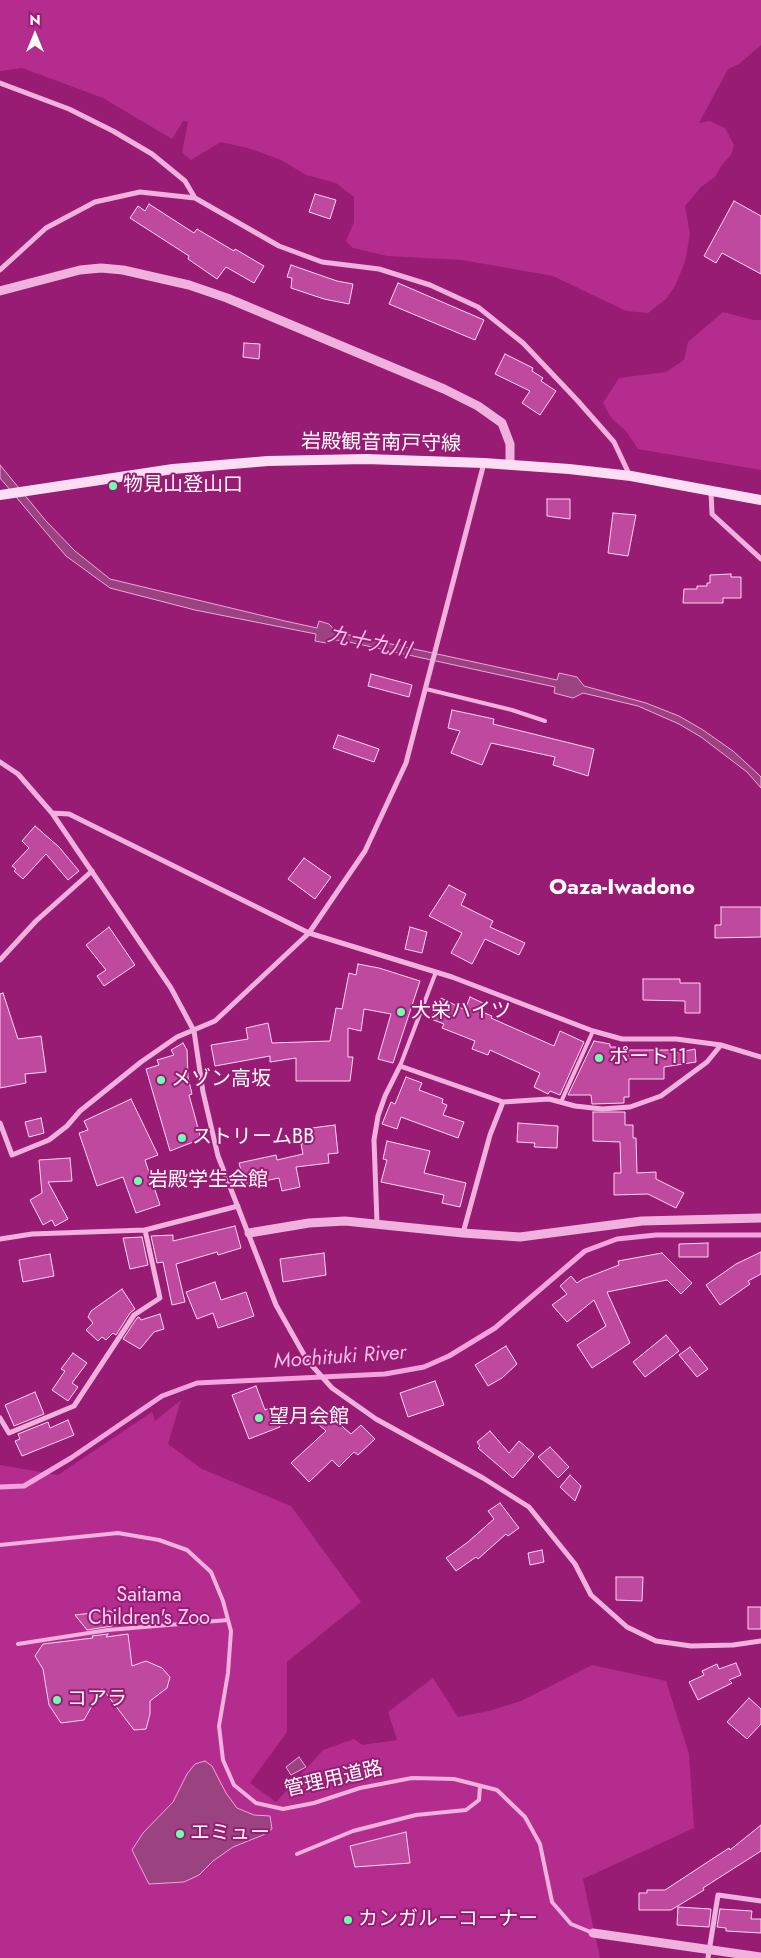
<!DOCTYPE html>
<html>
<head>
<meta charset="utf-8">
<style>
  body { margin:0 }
  #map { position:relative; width:761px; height:1958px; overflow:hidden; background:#981c74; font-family:Jost,sans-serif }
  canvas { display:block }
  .north { position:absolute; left:10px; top:10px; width:50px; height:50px; -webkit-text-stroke:4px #981c74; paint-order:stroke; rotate:0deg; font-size:14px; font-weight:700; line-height:20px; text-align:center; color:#fff }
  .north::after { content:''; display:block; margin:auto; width:18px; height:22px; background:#fff; clip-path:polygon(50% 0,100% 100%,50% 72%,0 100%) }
</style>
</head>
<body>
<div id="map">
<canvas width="761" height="1958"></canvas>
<div class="north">N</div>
</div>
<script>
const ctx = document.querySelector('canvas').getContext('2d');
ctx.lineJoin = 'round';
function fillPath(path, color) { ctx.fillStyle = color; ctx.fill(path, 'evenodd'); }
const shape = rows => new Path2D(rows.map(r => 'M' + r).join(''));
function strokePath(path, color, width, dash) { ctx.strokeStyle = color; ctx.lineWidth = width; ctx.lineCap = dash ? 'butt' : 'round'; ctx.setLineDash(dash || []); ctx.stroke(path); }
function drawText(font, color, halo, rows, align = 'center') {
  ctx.font = font + ' Jost,"Noto Sans JP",sans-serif'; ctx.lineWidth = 4; ctx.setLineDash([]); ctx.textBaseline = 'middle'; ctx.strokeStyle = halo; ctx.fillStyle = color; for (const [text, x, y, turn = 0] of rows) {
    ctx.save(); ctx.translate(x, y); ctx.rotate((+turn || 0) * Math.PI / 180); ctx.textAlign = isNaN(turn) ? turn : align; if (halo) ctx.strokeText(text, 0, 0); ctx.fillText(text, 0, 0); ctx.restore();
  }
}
fillPath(shape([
  [0,0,761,0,761,45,739,64,728,69,699,123,710,121,725,128,734,145,731,155,721,166,715,177,701,187,685,206,690,234,685,262,675,286,666,299,648,313,626,311,553,276,462,260,387,256,353,248,346,241,354,222,354,197,336,183,306,175,281,160,248,148,221,142,191,160,182,153,188,122,183,121,172,139,103,98,22,68,0,71],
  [723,312,753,320,761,320,761,470,638,449,626,431,612,419,603,403,619,378,666,372,684,360,688,342],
  [181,1400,168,1444,202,1469,291,1506,361,1602,287,1662,287,1732,250,1783,276,1802,323,1750,354,1739,362,1745,397,1740,388,1712,433,1678,458,1717,489,1711,521,1701,592,1665,666,1681,689,1754,694,1828,583,1879,600,1958,0,1958,0,1465,58,1475,152,1412,155,1421]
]), '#b32c8e');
const water = shape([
  [0,465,46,521,75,551,110,579,285,621,317,628,319,621,329,624,336,632,557,680,559,673,577,677,584,686,646,703,679,716,703,730,733,751,757,773,761,777,761,788,747,772,701,737,679,724,638,706,583,693,573,698,554,693,555,687,349,642,337,640,326,643,315,641,316,634,195,610,110,588,66,556,0,478,0,465],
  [299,1757,306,1767,291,1775,286,1767,299,1757],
  [205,1761,212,1766,226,1793,237,1808,254,1815,270,1816,272,1829,263,1835,233,1847,213,1861,199,1875,184,1882,149,1884,132,1850,143,1833,173,1802,187,1774,195,1764,205,1761]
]);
fillPath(water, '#9a4380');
strokePath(water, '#f2a4de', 1);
strokePath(shape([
  [0,1487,24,1486,71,1458,162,1396,197,1383,385,1374,424,1367,449,1356,495,1328,585,1251,617,1239,656,1235,761,1235]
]), '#f2a4de', 5);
const building = shape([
  [315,194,336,200,330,219,309,212,315,194],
  [734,201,761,216,761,274,722,253,716,263,704,256,734,201],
  [149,204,194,233,197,229,234,251,235,249,264,266,254,283,226,267,217,279,188,259,189,256,130,218,138,206,145,211,149,204],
  [291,265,337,281,353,284,349,304,324,299,291,288,292,278,287,277,291,265],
  [398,283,484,320,475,340,389,304,398,283],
  [244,343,260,344,259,359,243,357,244,343],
  [505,354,533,368,532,371,543,378,541,381,556,391,540,415,522,403,530,391,495,374,505,354],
  [547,499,570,499,570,519,547,516,547,499],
  [613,513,636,515,628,556,608,553,613,513],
  [731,574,731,577,741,577,741,598,723,598,723,603,683,603,684,589,697,589,697,586,707,586,707,583,710,583,710,575,731,574],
  [371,674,412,685,409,697,368,686,371,674],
  [452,710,494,719,493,724,594,749,588,776,553,765,555,757,491,743,482,765,451,753,460,731,448,728,452,710],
  [338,735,379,749,374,762,333,748,338,735],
  [35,826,59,847,79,871,68,880,46,854,23,879,14,871,16,869,12,866,29,848,22,841,35,826],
  [304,858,331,877,315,899,288,879,304,858],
  [449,885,466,894,461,905,493,921,490,927,525,943,519,955,485,939,472,964,451,953,462,933,429,916,449,885],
  [721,907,761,907,761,937,715,938,715,925,721,925,721,907],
  [109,927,135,965,104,986,97,976,106,970,86,945,109,927],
  [410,927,427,932,422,953,405,949,410,927],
  [358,964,379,968,420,981,393,1063,378,1059,391,1014,364,1009,361,1031,348,1028,348,1057,353,1057,350,1081,296,1081,296,1058,270,1062,270,1056,215,1066,211,1045,248,1039,246,1028,268,1023,272,1043,330,1041,336,1008,342,1009,349,973,356,975,358,964],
  [643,979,680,979,680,983,700,983,700,1013,685,1013,685,1001,643,1000,643,979],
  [3,993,18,1039,41,1036,46,1072,25,1074,26,1083,0,1088,0,994,3,993],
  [470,997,483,1003,480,1011,492,1016,491,1018,554,1046,560,1031,584,1042,560,1095,550,1091,548,1094,534,1087,540,1073,490,1050,488,1055,472,1049,475,1041,442,1028,444,1024,431,1019,441,998,465,1010,470,997],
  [594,1041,610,1044,610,1047,626,1047,626,1050,675,1050,676,1053,695,1049,696,1062,664,1067,664,1079,629,1079,629,1097,624,1097,624,1103,592,1104,591,1095,568,1095,594,1041],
  [183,1043,187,1050,188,1077,192,1094,189,1095,201,1139,170,1151,146,1069,159,1065,157,1060,174,1055,171,1050,183,1043],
  [406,1077,422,1083,419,1090,443,1099,442,1103,447,1105,443,1115,464,1122,458,1138,401,1117,397,1129,382,1124,391,1102,395,1104,406,1077],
  [131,1099,158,1155,145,1160,160,1205,136,1213,123,1177,97,1186,79,1133,88,1130,84,1121,131,1099],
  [593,1112,625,1112,625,1125,633,1125,633,1138,636,1138,637,1173,656,1172,656,1179,684,1193,676,1208,648,1194,614,1195,614,1173,621,1173,620,1142,593,1141,593,1112],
  [41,1118,44,1133,29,1137,25,1122,41,1118],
  [518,1123,558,1126,557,1148,534,1147,535,1143,517,1142,518,1123],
  [335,1125,338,1153,328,1154,329,1163,296,1167,300,1187,282,1191,279,1178,245,1185,239,1163,276,1155,277,1160,303,1154,301,1144,314,1142,312,1128,335,1125],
  [387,1141,430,1151,424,1173,466,1183,460,1207,442,1203,444,1195,381,1182,387,1160,383,1159,387,1141],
  [70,1158,72,1181,48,1182,68,1219,55,1226,52,1220,43,1225,30,1200,42,1193,39,1160,70,1158],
  [235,1226,241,1248,218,1255,217,1252,176,1264,185,1302,172,1305,163,1262,157,1263,151,1236,173,1235,173,1241,235,1226],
  [142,1237,148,1265,130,1269,123,1238,142,1237],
  [708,1243,708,1257,679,1257,679,1244,708,1243],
  [761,1252,761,1274,748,1281,750,1284,720,1305,706,1285,736,1264,761,1252],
  [324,1253,326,1275,283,1282,280,1259,324,1253],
  [662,1253,692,1283,681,1294,667,1280,607,1292,630,1343,592,1368,577,1345,606,1326,594,1300,567,1322,552,1305,567,1294,560,1286,571,1276,577,1283,583,1279,619,1265,618,1261,662,1253],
  [50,1254,54,1276,23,1282,19,1260,50,1254],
  [215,1282,221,1300,246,1292,254,1316,218,1328,213,1313,197,1319,186,1292,215,1282],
  [122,1289,135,1309,130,1313,116,1335,113,1333,106,1340,102,1337,98,1341,86,1330,93,1323,88,1317,91,1311,122,1289],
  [160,1314,164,1329,154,1332,140,1349,123,1339,137,1318,139,1317,141,1320,160,1314],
  [666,1335,679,1351,645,1377,633,1362,666,1335],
  [506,1346,517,1364,502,1378,488,1386,475,1365,506,1346],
  [690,1347,708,1369,697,1377,679,1355,690,1347],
  [73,1353,87,1363,72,1383,78,1387,68,1401,52,1390,65,1371,61,1369,73,1353],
  [435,1381,444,1405,408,1417,400,1393,435,1381],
  [256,1386,265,1410,272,1407,280,1427,249,1439,232,1395,256,1386],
  [35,1392,44,1414,14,1426,5,1405,35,1392],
  [328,1414,351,1434,361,1425,375,1439,358,1455,354,1452,339,1467,332,1460,309,1482,291,1463,326,1431,318,1424,328,1414],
  [68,1420,74,1435,22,1456,15,1441,20,1439,18,1434,48,1422,50,1428,68,1420],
  [490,1431,509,1453,519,1441,534,1454,513,1478,478,1448,480,1446,477,1442,490,1431],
  [550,1447,569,1467,558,1478,538,1457,550,1447],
  [570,1475,581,1486,575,1501,560,1487,570,1475],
  [500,1503,519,1528,508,1536,506,1534,478,1559,476,1557,456,1571,446,1558,468,1542,494,1519,488,1511,500,1503],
  [542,1550,544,1562,530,1565,528,1553,542,1550],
  [616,1577,643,1577,642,1601,616,1600,616,1577],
  [748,1607,761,1607,761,1629,748,1629,748,1607],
  [110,1611,117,1615,112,1626,87,1630,75,1615,110,1611],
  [108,1634,106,1637,128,1634,132,1666,146,1661,162,1668,170,1677,167,1688,150,1701,150,1714,146,1729,134,1730,102,1688,84,1720,61,1723,49,1705,43,1669,35,1656,43,1644,93,1638,92,1636,108,1634],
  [736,1663,741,1675,729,1680,732,1683,698,1700,689,1682,704,1675,702,1671,717,1664,719,1669,736,1663],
  [749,1698,761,1709,761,1724,747,1739,727,1722,749,1698],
  [761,1825,761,1851,703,1888,704,1890,671,1910,639,1910,639,1893,647,1893,647,1890,665,1890,729,1848,730,1850,761,1825],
  [406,1832,410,1863,355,1867,350,1846,406,1832],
  [678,1907,711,1909,709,1927,677,1925,678,1907],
  [720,1909,752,1911,751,1919,761,1919,761,1933,726,1931,726,1928,717,1927,720,1909]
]);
fillPath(building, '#bf499f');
strokePath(building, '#fbd8f1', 1);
strokePath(shape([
  [426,689,512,710,545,721],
  [400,1066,436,972],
  [561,1102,593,1031],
  [0,1545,118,1533,159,1540,187,1550,211,1572,223,1601,231,1631,228,1673,219,1726,223,1760,234,1785,256,1803,283,1809,314,1803,360,1788,412,1778,454,1779,497,1790,525,1817,540,1844,552,1902,571,1924,593,1933],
  [18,1644,108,1630,228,1620],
  [297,1854,353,1831,416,1815,466,1810,479,1800,480,1786]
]), '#f0b1df', 4);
strokePath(shape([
  [0,83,69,109,113,131,152,154,185,181,195,198],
  [0,270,46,228,95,202,140,192,195,198,279,246,322,262,379,269,430,285,478,307,523,343,577,400,614,442,630,476],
  [711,491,712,514,761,559],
  [0,762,18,774,52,813,171,988,194,1031,203,1092,218,1156,276,1305,307,1360,332,1388,376,1419,483,1478,529,1507,575,1564,591,1595,627,1627,656,1641,691,1646,733,1645,761,1641],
  [52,813,69,814,309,933,452,977,593,1031,622,1039,676,1039,721,1045,761,1057],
  [0,960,36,921,92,871],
  [0,1123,12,1155,49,1140,67,1126,80,1111,141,1062,177,1037,215,1021,309,933,365,851,406,763,484,463],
  [377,1223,374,1140,378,1116,385,1096,400,1066,503,1102,549,1099,575,1106,602,1109,630,1107,661,1096,707,1062,721,1045],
  [463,1233,490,1135,503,1102],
  [0,1239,32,1234,145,1230,238,1206],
  [0,1418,9,1433,74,1406,134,1315,160,1298,145,1230],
  [708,1958,718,1895,761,1901]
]), '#f0b1df', 5);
strokePath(shape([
  [0,291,80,270,101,268,123,270,189,285,227,298,444,389,478,406,502,423,510,444,510,464],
  [249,1233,309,1223,345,1221,463,1233,520,1237,642,1221,761,1218],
  [593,1933,761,1957]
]), '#f0b1df', 9);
strokePath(shape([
  [0,495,173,469,268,461,366,459,484,463,569,469,631,476,761,500]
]), '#fbdef3', 10);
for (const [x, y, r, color] of [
  [113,486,5,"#70ffae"],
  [401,1012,5,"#70ffae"],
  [599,1058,5,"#70ffae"],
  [161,1080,5,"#70ffae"],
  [182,1138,5,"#70ffae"],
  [138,1181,5,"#70ffae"],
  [259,1418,5,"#70ffae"],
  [57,1700,5,"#70ffae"],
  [180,1834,5,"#70ffae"],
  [348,1920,5,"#70ffae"]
]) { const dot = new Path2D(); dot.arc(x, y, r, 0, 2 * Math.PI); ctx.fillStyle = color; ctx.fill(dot); strokePath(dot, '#981c74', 2); }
drawText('20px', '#fff', '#981c74', [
  ["岩殿観音南戸守線",381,444,1],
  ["管理用道路",334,1780,-13]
]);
drawText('20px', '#fff', '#981c74', [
  ["物見山登山口",123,486],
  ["大栄ハイツ",411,1012],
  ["ポート11",609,1058],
  ["メゾン高坂",171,1080],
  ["ストリームBB",192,1138],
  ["岩殿学生会館",148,1181],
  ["望月会館",269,1418],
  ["コアラ",67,1700],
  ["エミュー",190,1834],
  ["カンガルーコーナー",358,1920]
], 'left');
drawText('20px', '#fbd8f1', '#981c74', [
  ["Saitama",149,1596],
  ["Children's Zoo",149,1619]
]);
drawText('italic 21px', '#f6bde7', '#981c74', [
  ["九十九川",369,644,12],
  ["Mochituki River",340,1358,-4]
]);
drawText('bold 22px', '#fff', '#981c74', [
  ["Oaza-Iwadono",622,889]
]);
</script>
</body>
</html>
